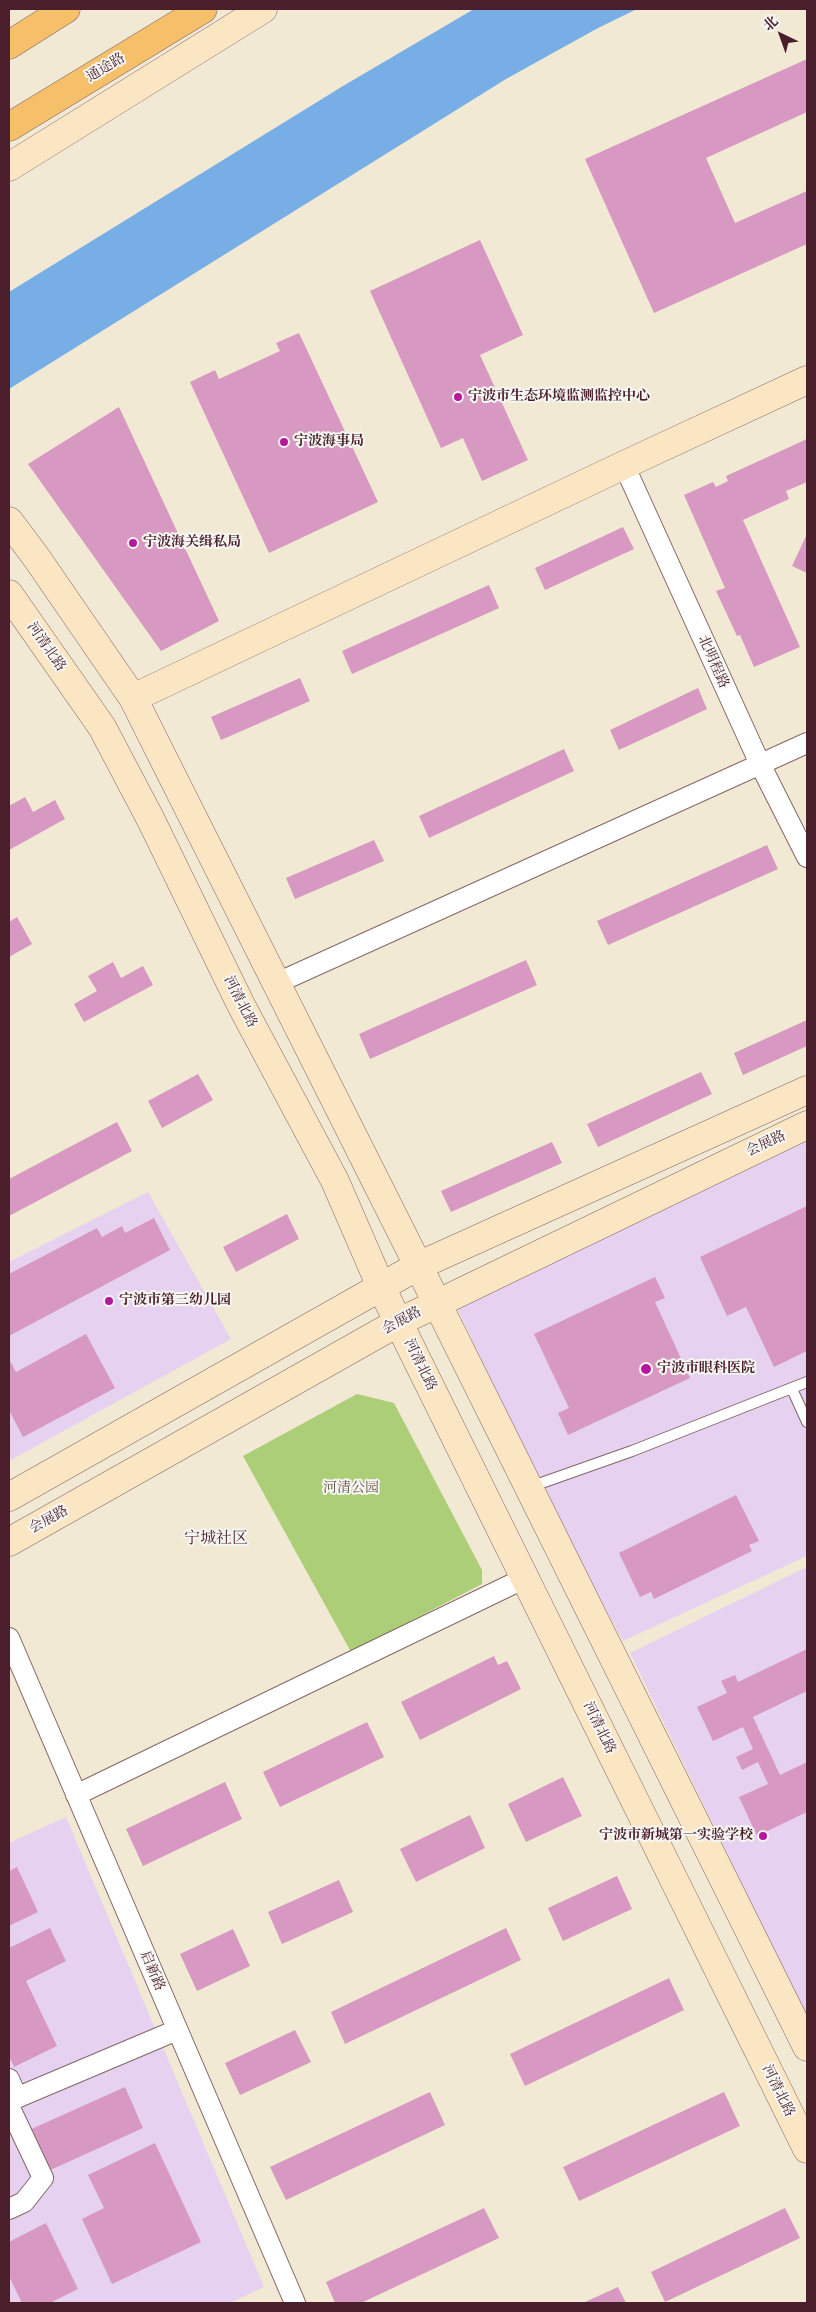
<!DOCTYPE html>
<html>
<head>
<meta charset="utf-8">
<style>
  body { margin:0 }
  #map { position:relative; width:816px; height:2312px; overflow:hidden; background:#f1e9d4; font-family:Alegreya,"Noto Serif SC",serif }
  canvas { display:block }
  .frame { position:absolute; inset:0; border:10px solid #4a1f2b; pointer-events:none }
  .north { position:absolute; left:756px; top:10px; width:50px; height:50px; -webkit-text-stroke:4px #f6f6f2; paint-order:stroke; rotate:318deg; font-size:14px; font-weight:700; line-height:20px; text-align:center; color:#4a1f2b }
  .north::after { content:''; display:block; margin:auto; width:18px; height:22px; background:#4a1f2b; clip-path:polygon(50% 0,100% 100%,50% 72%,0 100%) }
</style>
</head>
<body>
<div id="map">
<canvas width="816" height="2312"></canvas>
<div class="frame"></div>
<div class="north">北</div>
</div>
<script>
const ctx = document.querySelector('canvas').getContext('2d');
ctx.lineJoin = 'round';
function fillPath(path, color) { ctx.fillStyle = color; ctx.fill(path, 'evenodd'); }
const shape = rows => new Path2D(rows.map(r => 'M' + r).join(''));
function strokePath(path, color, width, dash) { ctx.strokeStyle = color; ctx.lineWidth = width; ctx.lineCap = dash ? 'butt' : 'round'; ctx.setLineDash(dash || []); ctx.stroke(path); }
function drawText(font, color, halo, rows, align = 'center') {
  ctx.font = font + ' Alegreya,"Noto Serif SC",serif'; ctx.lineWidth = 4; ctx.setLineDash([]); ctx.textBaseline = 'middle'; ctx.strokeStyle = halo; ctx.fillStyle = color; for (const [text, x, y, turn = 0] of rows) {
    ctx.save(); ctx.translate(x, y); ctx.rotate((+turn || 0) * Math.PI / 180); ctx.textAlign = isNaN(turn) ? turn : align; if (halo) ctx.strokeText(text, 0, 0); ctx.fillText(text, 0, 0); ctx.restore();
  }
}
fillPath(shape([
  [807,1141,807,1556,623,1641,557,1521,457,1308],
  [148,1192,231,1339,9,1461,9,1262],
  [807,1567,807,2018,630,1653],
  [66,1817,264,2287,230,2303,9,2303,9,1843]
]), '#e6d2f0');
fillPath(shape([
  [357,1394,394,1403,482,1570,482,1584,351,1652,243,1456]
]), '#abce77');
fillPath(shape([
  [474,9,637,9,598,28,506,79,9,389,9,292,343,86]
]), '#77aee6');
fillPath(shape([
  [807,59,807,112,706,158,735,223,807,191,807,244,654,313,585,159],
  [480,240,523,335,480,355,528,460,482,481,463,438,441,448,370,291],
  [299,333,378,502,269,553,190,382,215,370,219,379,280,351,276,343],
  [119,407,219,621,161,651,28,464],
  [807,439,807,482,786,491,789,499,743,520,800,647,754,667,740,635,737,636,716,591,725,588,684,495,713,482,716,487,728,481,726,476],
  [623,527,634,549,545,590,535,568],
  [807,534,807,573,792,566],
  [489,585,499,608,352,674,342,651],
  [300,678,310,701,221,740,211,717],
  [698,688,707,709,619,750,610,730],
  [564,749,574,771,429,838,419,816],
  [25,797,33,812,55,800,65,819,9,850,9,806],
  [374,840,384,861,295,899,286,878],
  [767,845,778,869,608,945,597,921],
  [17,917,32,944,9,957,9,922],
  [526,960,537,985,370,1059,359,1034],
  [113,962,121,978,143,966,153,985,84,1022,74,1004,97,991,88,976],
  [807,1020,807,1046,743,1075,734,1053],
  [701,1072,712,1094,598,1147,587,1124],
  [198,1074,213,1100,162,1128,148,1101],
  [117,1122,132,1151,9,1216,9,1179],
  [552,1142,562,1163,451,1212,441,1191],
  [807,1206,807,1351,774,1367,746,1307,727,1316,700,1257],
  [287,1214,299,1239,236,1272,223,1247],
  [154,1218,170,1250,9,1336,9,1274,97,1228,102,1237,122,1226,125,1233],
  [655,1277,665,1298,655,1302,690,1378,568,1435,558,1413,569,1408,534,1334],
  [86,1334,115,1388,23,1437,9,1410,9,1359,16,1372],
  [736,1495,759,1541,749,1545,752,1551,654,1599,651,1592,640,1597,619,1553],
  [807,1649,807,1691,753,1717,780,1775,807,1762,807,1812,757,1836,739,1797,768,1784,758,1762,742,1770,736,1757,753,1749,743,1727,713,1741,697,1707,727,1693,721,1681,735,1675,738,1682],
  [494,1656,498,1665,507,1661,521,1689,420,1740,401,1702],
  [367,1722,384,1757,280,1807,263,1772],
  [563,1777,582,1816,526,1842,508,1804],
  [225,1782,242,1819,143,1866,126,1829],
  [470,1815,485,1848,416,1882,400,1849],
  [17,1867,38,1912,9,1926,9,1871],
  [617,1876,632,1909,563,1941,548,1908],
  [339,1880,353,1912,282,1944,268,1912],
  [50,1928,66,1961,26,1981,57,2046,14,2067,9,2056,9,1948],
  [506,1928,521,1960,345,2044,331,2012],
  [233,1929,250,1966,197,1991,180,1954],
  [669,1978,684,2010,525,2086,510,2054],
  [295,2030,311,2062,240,2095,225,2063],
  [125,2087,143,2128,46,2172,27,2131],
  [430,2092,445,2125,286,2200,270,2167],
  [724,2092,740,2126,579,2201,563,2167],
  [155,2143,201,2242,112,2284,82,2219,104,2208,88,2175],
  [484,2208,499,2238,361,2303,335,2303,326,2282],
  [785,2208,800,2238,665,2302,651,2272],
  [46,2223,78,2289,50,2303,22,2303,9,2276,9,2242],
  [618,2287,626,2303,583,2303]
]), '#d799c1');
const lane = shape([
  [792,1389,807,1422],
  [530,1487,632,1451,807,1382]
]);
const street = shape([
  [624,465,760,764,807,857],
  [277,983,807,743],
  [9,1638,295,2303],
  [76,1795,525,1578],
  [9,2079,17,2098],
  [9,2101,177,2030],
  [9,2106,43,2178,24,2202,9,2209]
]);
const secondary = shape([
  [9,167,263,9],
  [9,521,36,557,133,698,437,1303,807,2047],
  [9,594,102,727,151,820,241,1005,335,1181,381,1287,807,2149],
  [133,698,624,465,807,380],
  [9,1497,418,1266,807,1090],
  [9,1542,399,1322,807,1125]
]);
const primary = shape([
  [9,45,66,9],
  [9,127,203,9]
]);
strokePath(lane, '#846666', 12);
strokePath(street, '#846666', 22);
strokePath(secondary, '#846666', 29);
strokePath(primary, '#846666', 29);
strokePath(lane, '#fff', 10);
strokePath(street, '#fff', 20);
strokePath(secondary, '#fbe6c4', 28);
strokePath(primary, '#f6c06b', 28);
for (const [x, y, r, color] of [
  [458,397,5,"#b5179e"],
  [284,442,5,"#b5179e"],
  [133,543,5,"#b5179e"],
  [109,1301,5,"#b5179e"],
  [646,1369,6,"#b5179e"],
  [763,1836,5,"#b5179e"]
]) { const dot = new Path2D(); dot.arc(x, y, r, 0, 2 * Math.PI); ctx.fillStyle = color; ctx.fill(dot); strokePath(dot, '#f6f6f2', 2); }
drawText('14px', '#4a1f2b', '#f6f6f2', [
  ["通途路",106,68,-31],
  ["河清北路",46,647,55],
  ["北明程路",713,662,66],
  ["河清北路",240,1002,63],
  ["会展路",766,1144,-25],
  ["会展路",402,1321,-28],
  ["河清北路",420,1365,64],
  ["会展路",49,1520,-29],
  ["河清北路",599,1728,64],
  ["启新路",152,1971,67],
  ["河清北路",778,2091,64]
]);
drawText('bold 14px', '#4a1f2b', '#f6f6f2', [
  ["宁波市生态环境监测监控中心",468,397],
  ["宁波海事局",294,442],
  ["宁波海关缉私局",143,543],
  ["宁波市第三幼儿园",119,1301],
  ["宁波市眼科医院",657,1369],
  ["宁波市新城第一实验学校",753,1836,"right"]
], 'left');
drawText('14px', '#675442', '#f6f6f2', [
  ["河清公园",351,1489]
]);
drawText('16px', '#4a1f2b', '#f6f6f2', [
  ["宁城社区",216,1539]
]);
</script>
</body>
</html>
